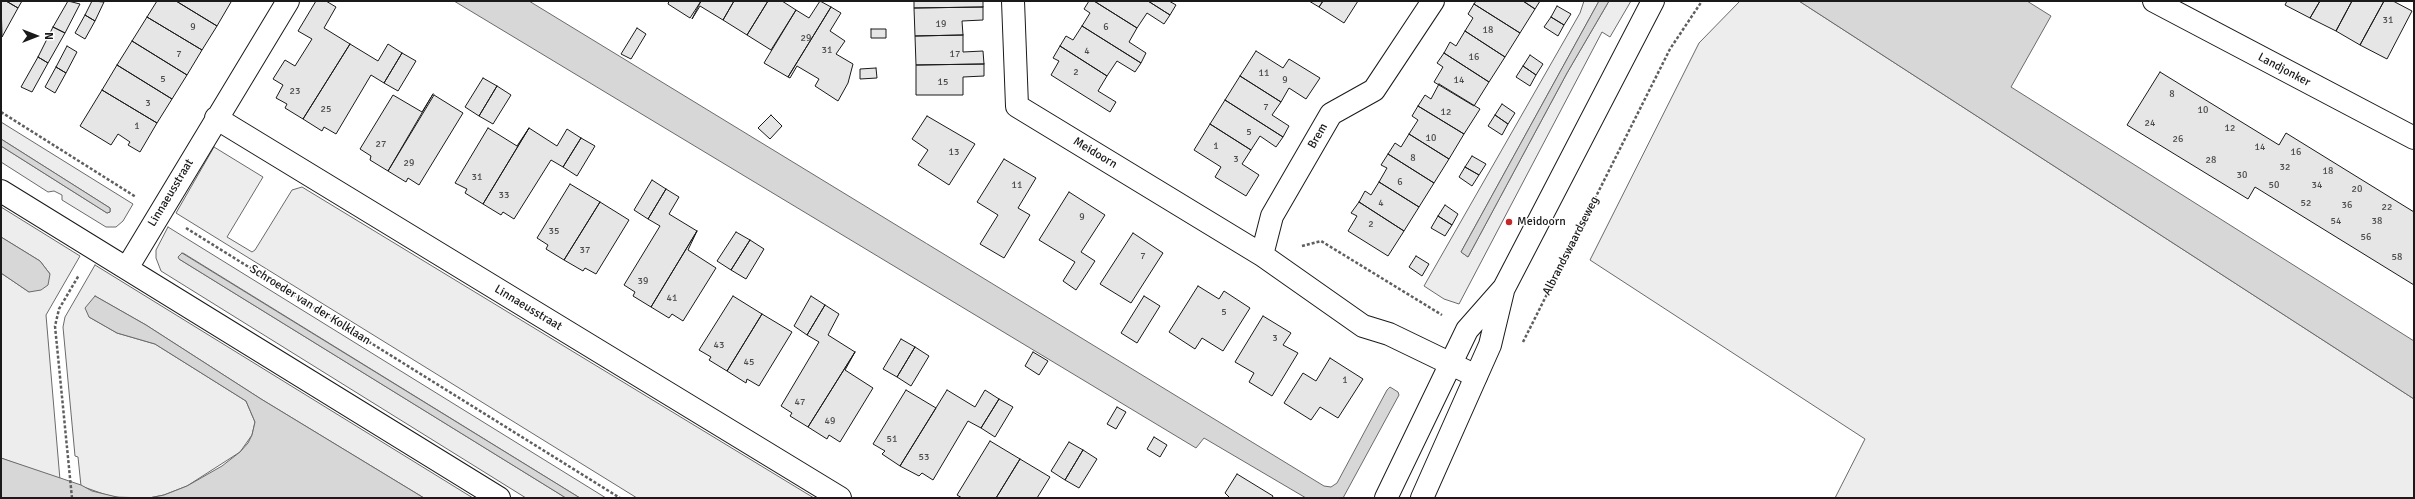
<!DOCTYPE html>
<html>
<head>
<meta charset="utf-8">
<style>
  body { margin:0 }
  #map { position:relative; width:2415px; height:499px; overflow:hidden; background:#fff; font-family:Signika,sans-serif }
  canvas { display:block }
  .frame { position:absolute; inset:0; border:2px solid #1a1a1a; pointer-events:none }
  .north { position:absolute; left:16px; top:16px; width:40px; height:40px; -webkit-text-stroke:3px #fff; paint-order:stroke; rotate:90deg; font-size:11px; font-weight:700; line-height:16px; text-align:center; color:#1a1a1a }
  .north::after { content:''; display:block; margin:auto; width:14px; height:18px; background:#1a1a1a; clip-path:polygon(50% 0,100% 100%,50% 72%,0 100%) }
</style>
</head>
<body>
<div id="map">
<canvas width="2415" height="499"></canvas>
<div class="frame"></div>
<div class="north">N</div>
</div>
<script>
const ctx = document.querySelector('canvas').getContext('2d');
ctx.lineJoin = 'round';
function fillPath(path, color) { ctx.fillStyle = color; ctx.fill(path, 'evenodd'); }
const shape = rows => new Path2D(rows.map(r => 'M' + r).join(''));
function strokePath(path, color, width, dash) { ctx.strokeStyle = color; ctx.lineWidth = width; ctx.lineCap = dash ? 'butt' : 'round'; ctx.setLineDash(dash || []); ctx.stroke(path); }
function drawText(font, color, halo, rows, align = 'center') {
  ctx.font = font + ' Signika,sans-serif'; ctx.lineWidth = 3; ctx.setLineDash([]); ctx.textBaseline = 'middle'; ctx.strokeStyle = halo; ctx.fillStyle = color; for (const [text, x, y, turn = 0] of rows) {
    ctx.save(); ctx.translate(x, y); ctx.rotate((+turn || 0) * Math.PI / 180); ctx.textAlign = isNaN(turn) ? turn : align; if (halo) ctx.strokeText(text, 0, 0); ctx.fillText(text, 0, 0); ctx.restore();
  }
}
const built = shape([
  [1584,1,1599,1,1461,252,1468,257,1567,73,1609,1,1631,1,1610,37,1602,32,1459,304,1444,299,1424,286,1580,13,1584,1],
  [1740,1,1799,1,2414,399,2414,498,1835,498,1865,439,1590,260,1699,43,1740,1],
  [1,122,133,204,123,221,116,227,106,227,62,200,62,195,54,191,48,192,1,162,1,146,107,213,110,212,110,208,1,139,1,122],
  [214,147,263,177,227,237,252,252,255,250,292,190,302,187,814,498,637,498,176,213,214,147],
  [1,207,80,256,46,315,60,480,1,458,1,273,29,292,50,274,40,261,1,237,1,207],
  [168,227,606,498,580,498,183,253,179,259,566,498,526,498,161,271,156,258,156,250,168,227],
  [95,265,473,498,424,498,261,399,146,325,95,296,89,317,117,333,155,344,246,401,255,422,252,435,240,452,187,486,164,495,149,498,112,497,81,486,78,457,75,456,63,327,65,317,95,265]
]);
fillPath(built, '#ededed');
strokePath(built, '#6a6a6a', 1);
const water = shape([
  [454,1,529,1,1324,486,1331,487,1337,483,1387,390,1390,387,1398,392,1399,395,1343,498,1306,498,1204,438,1196,448,454,1],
  [1599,1,1609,1,1567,73,1468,257,1461,252,1599,1],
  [1799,1,2027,1,2051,16,2011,87,2414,341,2414,399,1799,1],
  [1,139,110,208,110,212,107,213,1,146,1,139],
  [1,237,40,261,50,274,48,285,41,290,29,292,1,273,1,237],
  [182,253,580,498,566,498,179,259,178,257,182,253],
  [95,296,146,325,261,399,424,498,149,498,164,495,187,486,222,466,240,452,248,443,252,435,255,422,246,401,155,344,117,333,89,317,85,308,95,296],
  [1,458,81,485,92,491,121,498,1,498,1,458]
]);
fillPath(water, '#d7d7d7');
strokePath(water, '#6a6a6a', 1);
const building = shape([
  [1,1,6,1,18,8,2,37,1,1],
  [6,1,22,1,18,8,6,1],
  [68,1,80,4,65,33,53,27,68,1],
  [92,1,104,2,95,21,85,15,92,1],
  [157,1,176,1,217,26,202,50,147,17,157,1],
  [176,1,230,1,231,2,217,26,176,1],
  [316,1,326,1,336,7,324,28,350,44,303,119,285,108,287,104,276,98,283,85,273,79,285,60,295,66,312,39,298,31,316,1],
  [669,1,701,1,690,18,668,4,669,1],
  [701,1,734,1,723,20,700,6,692,19,701,1],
  [734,1,768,1,747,35,723,20,734,1],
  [768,1,782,1,796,10,771,50,747,35,768,1],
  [820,1,831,7,788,77,764,63,796,10,809,18,820,1],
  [914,1,983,1,983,7,914,8,914,1],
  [1089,1,1094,1,1137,28,1129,42,1146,53,1141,63,1082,26,1090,13,1084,9,1089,1],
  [1094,1,1148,1,1170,15,1164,24,1147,13,1137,28,1094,1],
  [1148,1,1169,1,1176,5,1170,15,1148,1],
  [1309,1,1323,1,1319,7,1309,1],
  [1323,1,1358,1,1344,23,1319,7,1323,1],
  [1476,1,1523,1,1535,9,1520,33,1474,4,1476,1],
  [1523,1,1540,1,1535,9,1523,1],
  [2287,1,2320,1,2310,18,2285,5,2287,1],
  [2320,1,2352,1,2336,31,2310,18,2320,1],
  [2352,1,2384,1,2360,45,2336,31,2352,1],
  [2384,1,2393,1,2412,11,2387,59,2360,45,2384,1],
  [1474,4,1520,33,1505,57,1465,31,1473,18,1468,14,1474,4],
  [1557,6,1571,14,1564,25,1551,17,1557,6],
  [831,7,841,13,830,31,845,41,836,54,853,64,848,83,838,101,815,86,819,79,797,66,790,78,788,77,831,7],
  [983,7,983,20,962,21,963,35,915,36,914,8,983,7],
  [85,15,95,21,85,39,75,33,85,15],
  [147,17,202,50,187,75,132,41,147,17],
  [1551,17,1564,25,1558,36,1544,27,1551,17],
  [1082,26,1141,63,1135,72,1117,61,1107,76,1060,46,1066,36,1073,40,1082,26],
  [53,27,65,33,48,63,38,57,53,27],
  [637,28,646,34,631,59,621,54,637,28],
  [871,29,886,29,886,38,871,38,871,29],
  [1465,31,1505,57,1489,82,1444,53,1450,42,1456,46,1465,31],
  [963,35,963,52,983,51,984,64,916,65,915,36,963,35],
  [132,41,187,75,172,99,117,65,132,41],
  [350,44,378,61,388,44,402,53,384,83,371,75,336,134,324,127,322,131,303,119,350,44],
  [67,46,77,52,66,73,56,67,67,46],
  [1060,46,1107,76,1098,91,1116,102,1110,112,1051,75,1059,61,1053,58,1060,46],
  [1256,51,1283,68,1289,59,1320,78,1306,99,1289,88,1281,102,1240,76,1256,51],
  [402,53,416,61,398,91,384,83,402,53],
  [1444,53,1489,82,1474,106,1434,82,1443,67,1437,63,1444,53],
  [1530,55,1543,64,1536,75,1523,66,1530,55],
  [38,57,48,63,32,92,21,87,38,57],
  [984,64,984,76,963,77,963,95,916,95,916,65,984,64],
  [117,65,172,99,157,123,102,90,117,65],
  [1523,66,1536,75,1530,86,1516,77,1523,66],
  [56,67,66,73,55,93,45,87,56,67],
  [876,68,877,78,860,79,860,69,876,68],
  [2160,72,2279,145,2286,133,2414,212,2414,285,2255,187,2248,199,2127,125,2160,72],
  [1240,76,1281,102,1272,115,1289,126,1283,137,1225,100,1240,76],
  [483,78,497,86,479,116,465,107,483,78],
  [1439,84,1480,109,1464,134,1418,106,1425,95,1431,99,1439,84],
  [497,86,511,95,493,124,479,116,497,86],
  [102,90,157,123,140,152,128,145,130,142,118,134,111,145,80,126,102,90],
  [433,94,388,171,370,160,371,156,360,149,393,95,422,112,433,94],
  [434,95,463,113,419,185,408,178,406,182,388,171,434,95],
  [1225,100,1283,137,1276,147,1260,136,1251,150,1210,124,1225,100],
  [1502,104,1515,113,1508,124,1495,115,1502,104],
  [1418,106,1464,134,1449,159,1409,134,1418,120,1412,116,1418,106],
  [771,115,782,126,770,139,758,128,771,115],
  [1495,115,1508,124,1502,135,1488,126,1495,115],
  [927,116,975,144,949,185,918,165,928,150,912,139,927,116],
  [1210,124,1251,150,1242,164,1259,175,1246,196,1215,177,1221,167,1194,150,1210,124],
  [488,128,517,146,529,128,483,204,465,193,467,189,455,183,488,128],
  [529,128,557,146,567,129,581,138,563,167,551,160,514,219,503,212,501,215,483,204,529,128],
  [1409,134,1449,159,1434,183,1388,154,1395,143,1401,147,1409,134],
  [581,138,595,146,577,176,563,167,581,138],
  [1388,154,1434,183,1419,207,1379,182,1387,168,1381,165,1388,154],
  [1472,156,1486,164,1479,175,1465,167,1472,156],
  [1004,159,1036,178,1018,208,1030,215,1004,258,980,244,998,215,977,202,1004,159],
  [1465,167,1479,175,1472,186,1459,177,1465,167],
  [652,180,666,189,648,219,634,210,652,180],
  [1379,182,1419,207,1404,231,1359,202,1365,191,1371,195,1379,182],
  [570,184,600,202,564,260,546,249,548,245,537,238,570,184],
  [666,189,679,197,669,214,697,231,651,307,633,296,635,292,624,285,660,226,648,219,666,189],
  [1069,192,1105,215,1081,252,1095,261,1076,290,1063,281,1075,262,1039,240,1069,192],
  [600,202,629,220,596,274,585,268,583,271,564,260,600,202],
  [1359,202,1404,231,1388,256,1348,231,1357,216,1351,213,1359,202],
  [1445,205,1458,214,1452,225,1438,216,1445,205],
  [1438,216,1452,225,1445,236,1431,228,1438,216],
  [697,231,688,250,716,268,683,321,672,314,669,318,651,307,697,231],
  [736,232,750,240,731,270,717,261,736,232],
  [1133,233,1163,253,1131,303,1100,284,1133,233],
  [750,240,764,249,746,279,731,270,750,240],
  [1416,256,1429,264,1422,276,1409,267,1416,256],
  [1198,286,1219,299,1224,291,1250,308,1223,351,1202,338,1195,349,1169,332,1198,286],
  [733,296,762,314,727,371,709,360,711,357,699,350,733,296],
  [811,296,825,305,807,335,794,326,811,296],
  [1144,296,1160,306,1137,343,1121,333,1144,296],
  [825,305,839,314,828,335,855,352,808,427,790,416,792,413,781,406,819,342,807,335,825,305],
  [762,314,792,332,759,386,747,379,746,383,727,371,762,314],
  [1263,316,1291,333,1283,345,1298,353,1272,396,1249,382,1254,373,1235,362,1263,316],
  [901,339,915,347,897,377,883,369,901,339],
  [915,347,929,356,911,386,897,377,915,347],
  [855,352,845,370,873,388,840,442,829,435,827,439,808,427,855,352],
  [1033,352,1048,361,1039,375,1025,366,1033,352],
  [1330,358,1363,379,1338,418,1320,407,1311,420,1284,403,1303,373,1316,381,1330,358],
  [906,390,936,408,900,466,882,454,885,451,873,444,906,390],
  [947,390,975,407,985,390,999,399,981,428,968,421,933,480,922,473,919,476,900,466,947,390],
  [999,399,1013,407,995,437,981,428,999,399],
  [1117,407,1126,412,1116,429,1107,424,1117,407],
  [1154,437,1167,445,1160,457,1147,449,1154,437],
  [990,441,1020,459,996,498,962,498,957,495,990,441],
  [1069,442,1083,450,1065,480,1051,471,1069,442],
  [1083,450,1097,459,1079,488,1065,480,1083,450],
  [1020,459,1050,477,1037,498,996,498,1020,459],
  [1237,474,1273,496,1272,498,1230,498,1225,493,1237,474]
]);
fillPath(building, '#e6e6e6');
strokePath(building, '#1a1a1a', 1);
const street = shape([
  [1013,1,1017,106,1262,255,1363,326,1389,334,1476,376],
  [2154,1,2414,138],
  [216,118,840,498],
  [1,191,499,498],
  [1262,255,1272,216,1331,114,1374,90,1433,1],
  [127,268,288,1]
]);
const secondary = shape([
  [1386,498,1467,330,1504,288,1653,1],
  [1422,498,1490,345,1503,291]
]);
strokePath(street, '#1a1a1a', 24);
strokePath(secondary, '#1a1a1a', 24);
strokePath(shape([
  [1,112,136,197],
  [186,228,620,498],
  [1302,246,1321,241,1442,315],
  [1523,342,1670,49,1702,1],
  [72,498,55,326,59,309,79,275]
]), '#5f5f5f', 2.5, [3, 2]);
strokePath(street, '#fff', 22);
strokePath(secondary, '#fff', 22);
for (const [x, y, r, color] of [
  [1509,222,4,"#c62828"]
]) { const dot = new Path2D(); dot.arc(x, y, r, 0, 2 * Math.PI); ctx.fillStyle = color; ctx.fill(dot); strokePath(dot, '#fff', 1.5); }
drawText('10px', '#4d4d4d', null, [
  ["31",2388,20],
  ["19",941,24],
  ["9",193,27],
  ["6",1106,27],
  ["18",1488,30],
  ["29",806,38],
  ["31",827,50],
  ["4",1087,51],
  ["7",179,54],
  ["17",955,54],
  ["16",1474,57],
  ["2",1076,72],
  ["11",1264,73],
  ["5",163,79],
  ["9",1285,80],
  ["14",1459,80],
  ["15",943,82],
  ["23",295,91],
  ["8",2172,94],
  ["3",148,103],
  ["7",1266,107],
  ["25",326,109],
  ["10",2203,110],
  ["12",1446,112],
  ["24",2150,123],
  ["1",137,126],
  ["12",2230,128],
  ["5",1249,132],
  ["10",1431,138],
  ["26",2178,139],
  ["27",381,144],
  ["1",1216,146],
  ["14",2260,147],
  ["13",954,152],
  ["16",2296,152],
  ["8",1413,158],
  ["3",1236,159],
  ["28",2211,160],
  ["29",409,163],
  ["32",2285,167],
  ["18",2328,171],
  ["30",2242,175],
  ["31",477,177],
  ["6",1400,182],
  ["11",1017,185],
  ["50",2274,185],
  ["34",2317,185],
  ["20",2357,189],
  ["33",504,195],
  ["4",1381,203],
  ["52",2306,203],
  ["36",2347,205],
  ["22",2387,207],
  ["9",1082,217],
  ["54",2336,221],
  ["38",2377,221],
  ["2",1371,224],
  ["35",554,231],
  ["56",2366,237],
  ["37",585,250],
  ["7",1143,256],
  ["58",2397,257],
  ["39",643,281],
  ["41",672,298],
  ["5",1224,312],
  ["3",1275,338],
  ["43",719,345],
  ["45",749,362],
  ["1",1345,380],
  ["47",800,402],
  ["49",830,421],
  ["51",892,439],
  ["53",924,457]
]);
drawText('12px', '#1a1a1a', '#fff', [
  ["Landjonker",2284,70,28],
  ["Brem",1318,136,-60],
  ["Meidoorn",1095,153,31],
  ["Linnaeusstraat",171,193,-59],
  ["Albrandswaardseweg",1571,246,-63],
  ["Schroeder van der Kolklaan",310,305,32],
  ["Linnaeusstraat",528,308,31]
]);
drawText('12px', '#1a1a1a', '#fff', [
  ["Meidoorn",1517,222]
], 'left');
</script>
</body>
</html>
